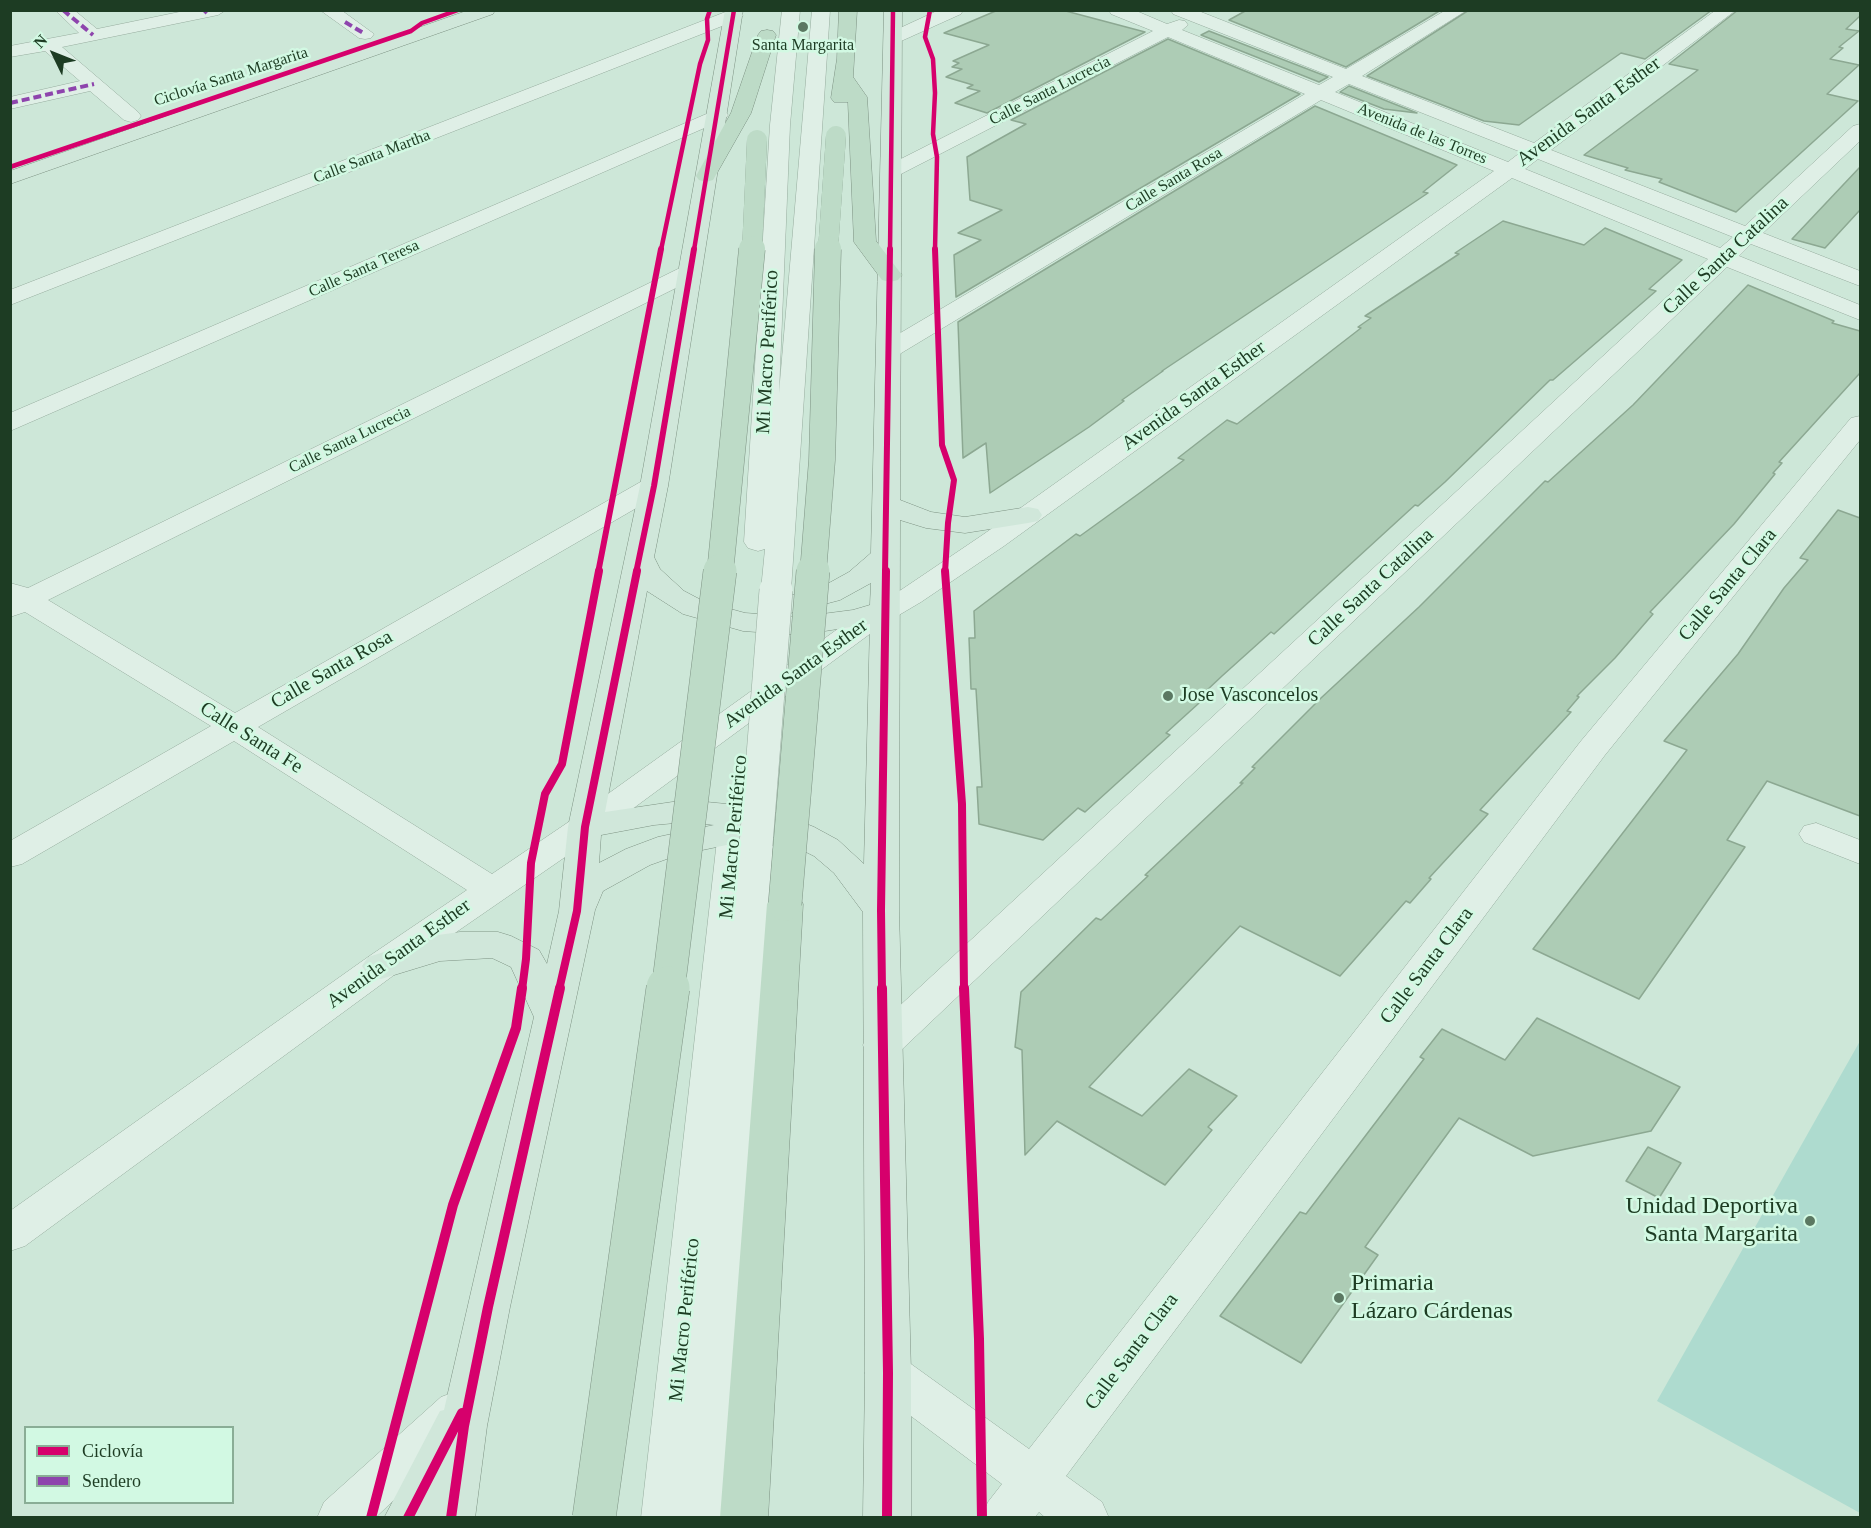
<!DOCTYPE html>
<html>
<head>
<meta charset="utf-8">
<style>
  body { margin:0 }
  #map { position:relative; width:1871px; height:1528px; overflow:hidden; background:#cde7d8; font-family:Georgia,serif }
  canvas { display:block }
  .frame { position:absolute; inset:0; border:12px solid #1d3c23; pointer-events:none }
  .legend { position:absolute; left:24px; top:1426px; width:210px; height:78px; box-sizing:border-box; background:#d2f9e3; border:2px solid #8aad96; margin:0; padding:8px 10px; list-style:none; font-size:18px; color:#1d3c23 }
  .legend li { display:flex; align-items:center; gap:12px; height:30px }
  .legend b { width:30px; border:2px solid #8aad96 }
  .north { position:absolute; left:24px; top:24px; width:60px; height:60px; -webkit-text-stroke:4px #d2f9e3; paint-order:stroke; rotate:313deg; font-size:16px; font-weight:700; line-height:24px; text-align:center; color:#1d3c23 }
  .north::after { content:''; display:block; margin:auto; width:21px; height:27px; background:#1d3c23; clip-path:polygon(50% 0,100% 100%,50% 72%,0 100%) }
</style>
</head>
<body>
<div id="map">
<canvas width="1871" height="1528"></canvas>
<div class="frame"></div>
<ul class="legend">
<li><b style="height:8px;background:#d6006c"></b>Ciclovía</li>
<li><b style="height:8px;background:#8e44ad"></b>Sendero</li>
</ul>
<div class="north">N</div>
</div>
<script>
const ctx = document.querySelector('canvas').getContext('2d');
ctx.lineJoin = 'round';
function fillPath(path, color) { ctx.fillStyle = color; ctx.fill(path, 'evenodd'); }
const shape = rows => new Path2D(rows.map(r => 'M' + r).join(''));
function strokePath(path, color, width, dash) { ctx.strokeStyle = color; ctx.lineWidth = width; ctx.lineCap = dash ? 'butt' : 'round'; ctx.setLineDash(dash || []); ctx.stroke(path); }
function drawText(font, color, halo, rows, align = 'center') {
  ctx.font = font + ' Georgia,serif'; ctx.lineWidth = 5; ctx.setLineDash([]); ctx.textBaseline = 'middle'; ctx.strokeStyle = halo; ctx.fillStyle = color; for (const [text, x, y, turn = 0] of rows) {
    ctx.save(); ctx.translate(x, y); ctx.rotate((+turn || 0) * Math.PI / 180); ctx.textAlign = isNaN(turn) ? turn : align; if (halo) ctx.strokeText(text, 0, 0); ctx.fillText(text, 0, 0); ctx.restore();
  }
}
fillPath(shape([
  [1860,1041,1860,1513,1657,1401]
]), '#aedbcf');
const building = shape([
  [998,10,1062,10,1145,32,987,113,955,103,980,91,967,88,973,85,946,77,962,69,952,67,959,63,953,61,989,45,944,33,998,10],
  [1247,10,1441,10,1346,67,1229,20,1247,10],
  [1469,10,1712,10,1645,59,1621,53,1519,125,1484,121,1367,76,1469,10],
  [1738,10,1860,10,1860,16,1846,29,1859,31,1839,47,1843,48,1830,59,1859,65,1827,94,1858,101,1736,212,1659,182,1662,179,1625,170,1628,168,1584,155,1698,70,1669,64,1738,10],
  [1209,31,1328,77,1319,82,1201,35,1209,31],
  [1168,39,1300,94,956,297,954,255,981,240,958,233,1002,210,970,200,967,157,1026,124,1011,120,1168,39],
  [1349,86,1417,113,1384,109,1340,92,1349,86],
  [1315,106,1457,165,1423,192,1428,193,1162,371,1163,371,1122,400,1124,401,1089,427,990,493,986,443,963,458,958,322,1315,106],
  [1860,167,1860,210,1825,248,1792,239,1860,167],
  [1503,221,1584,245,1605,228,1682,260,1649,289,1656,291,1553,380,1550,380,1445,482,1418,506,1415,505,1274,634,1271,632,1222,676,1205,692,1209,694,1166,733,1170,735,1085,812,1078,808,1043,840,979,824,977,787,982,787,976,689,971,689,969,638,975,638,974,611,1076,534,1080,536,1141,492,1184,460,1178,458,1227,420,1237,424,1361,328,1358,327,1371,318,1365,316,1459,254,1455,253,1503,221],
  [1748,285,1834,321,1832,323,1860,331,1860,373,1779,462,1782,463,1773,473,1775,474,1734,524,1650,612,1653,614,1615,658,1577,696,1579,697,1567,711,1571,712,1480,810,1488,814,1429,878,1431,879,1410,903,1406,901,1340,976,1240,926,1089,1087,1142,1116,1189,1069,1237,1096,1208,1127,1212,1130,1165,1185,1057,1121,1025,1155,1022,1050,1015,1047,1021,992,1096,918,1101,920,1148,876,1145,875,1243,783,1240,783,1255,768,1252,767,1321,698,1419,607,1545,481,1548,482,1633,405,1748,285],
  [1838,510,1860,518,1860,816,1767,781,1727,840,1745,847,1639,999,1533,949,1687,750,1664,741,1738,654,1784,588,1808,560,1800,558,1838,510],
  [1537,1018,1680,1087,1651,1131,1533,1156,1459,1118,1365,1247,1378,1255,1301,1363,1220,1316,1300,1212,1306,1214,1417,1068,1424,1059,1420,1057,1442,1029,1505,1060,1537,1018],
  [1648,1147,1681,1163,1659,1198,1626,1181,1648,1147]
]);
fillPath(building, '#adccb5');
strokePath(building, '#8ca892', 1.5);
const minor = shape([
  [55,10,74,10,97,29,189,10,226,10,218,15,62,47,138,112,141,116,138,120,131,122,124,120,90,91,10,109,10,97,80,81,45,51,10,57,10,46,79,33,55,10],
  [320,10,341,10,374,34,371,38,365,39,359,38,320,10],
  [737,10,743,15,740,19,10,305,10,290,728,11,737,10],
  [782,10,800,10,790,125,779,393,812,10,830,10,791,590,786,596,776,599,766,596,761,590,765,549,758,551,748,548,744,542,770,125,782,10],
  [939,10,963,10,961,14,899,42,893,43,887,42,884,38,887,34,939,10],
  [1109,10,1134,10,1167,24,1179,20,1185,21,1188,25,1182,30,1319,85,1333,77,1173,14,1171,10,1196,10,1346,69,1446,10,1467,10,1362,76,1534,143,1716,10,1736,10,1551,150,1745,226,1853,126,1860,124,1860,141,1763,233,1860,271,1860,286,1751,244,1739,256,1860,305,1860,320,1727,267,896,1055,882,1059,868,1055,863,1045,868,1035,1708,259,1512,178,1004,546,921,602,882,625,597,835,394,975,25,1246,10,1251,10,1211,368,957,467,890,234,741,22,864,10,867,10,841,211,726,25,612,10,617,10,583,28,588,682,267,690,265,698,267,701,272,698,277,48,600,235,713,644,480,654,478,664,480,668,486,664,492,258,727,492,874,573,819,860,613,901,590,984,534,1494,171,1321,100,898,355,889,357,880,355,877,350,880,345,1305,94,1168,37,899,175,892,177,885,175,882,171,885,167,1153,31,1111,14,1109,10],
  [1349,84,1521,152,1508,162,1335,92,1349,84],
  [1538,159,1733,237,1720,248,1525,169,1538,159],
  [718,109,725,111,728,115,725,119,10,431,10,413,718,109],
  [1860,416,1860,440,1605,755,1066,1476,1102,1502,1109,1518,1046,1518,1039,1512,1034,1518,981,1518,988,1502,1002,1484,872,1387,865,1373,872,1359,888,1353,904,1359,1029,1449,1581,741,1851,418,1860,416],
  [1816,823,1860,840,1860,864,1804,842,1799,834,1804,826,1816,823],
  [734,829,746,832,749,836,756,834,768,837,773,845,725,1518,641,1518,717,840,722,832,734,829],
  [457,1391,473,1397,480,1411,473,1425,375,1518,317,1518,324,1502,441,1397,457,1391]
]);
const major = shape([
  [469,10,495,10,493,14,10,184,10,171,469,10],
  [725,10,743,10,668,486,654,557,660,569,684,591,705,602,745,613,799,617,853,610,870,605,871,583,840,600,783,615,772,612,768,606,772,600,820,588,849,572,871,553,884,10,902,10,900,500,931,512,965,517,1028,507,1038,509,1042,515,1038,521,1028,523,965,533,926,528,900,520,899,910,911,1373,911,1518,863,1518,865,1373,863,912,834,873,814,856,774,836,771,841,759,844,741,842,678,855,650,865,603,891,595,910,510,1307,487,1426,475,1518,384,1518,440,1411,444,1410,534,1017,511,967,492,958,440,961,381,979,368,975,362,966,368,957,438,935,460,932,498,932,511,936,539,950,547,964,559,911,568,827,640,486,725,10],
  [647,591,683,614,743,631,799,635,870,624,864,864,838,840,814,827,787,816,747,806,686,800,605,812,647,591],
  [686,822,714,825,658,837,626,849,599,863,601,835,654,825,686,822]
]);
const highway = shape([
  [839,10,857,10,853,77,867,97,876,241,902,275,898,280,890,282,882,280,854,242,848,102,834,102,831,98,837,59,839,10],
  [767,30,773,31,776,35,751,113,713,180,706,182,699,180,696,176,731,113,758,35,761,31,767,30],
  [785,892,798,895,803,904,768,1518,720,1518,767,904,772,895,785,892]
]);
strokePath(minor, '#96ac9e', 1);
strokePath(major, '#7d9283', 1);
strokePath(highway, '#7d9283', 1);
fillPath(minor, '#dfefe6');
fillPath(major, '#d0e7da');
fillPath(highway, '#bddbc7');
const minorBridge = shape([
  [756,845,776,590]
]);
const highwayBridgeFar3 = shape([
  [752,250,757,140],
  [828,250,836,136]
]);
const highwayBridgeFar2 = shape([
  [720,573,752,249],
  [813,573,822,460,828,249]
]);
const highwayBridgeFar1 = shape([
  [785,904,813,571],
  [668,990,720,571]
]);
const highwayBridge = shape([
  [594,1518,668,988]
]);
strokePath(minorBridge, '#96ac9e', 34, []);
strokePath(highwayBridgeFar3, '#7d9283', 20, []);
strokePath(highwayBridgeFar2, '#7d9283', 27, []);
strokePath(highwayBridgeFar1, '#7d9283', 34, []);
strokePath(highwayBridge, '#7d9283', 44, []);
strokePath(minorBridge, '#dfefe6', 33);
strokePath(highwayBridgeFar3, '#bddbc7', 20);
strokePath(highwayBridgeFar2, '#bddbc7', 26);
strokePath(highwayBridgeFar1, '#bddbc7', 33);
strokePath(highwayBridge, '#bddbc7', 43);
strokePath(shape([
  [63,10,93,35],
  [204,10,207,13],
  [345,22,365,34],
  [10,103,94,84]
]), '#8e44ad', 4, [8, 4]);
strokePath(shape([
  [930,10,925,37,933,59,935,93,933,134,937,157,935,250],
  [10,167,411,31,422,23,458,10],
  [661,250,700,64,708,40,707,19,710,10],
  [694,250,734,10],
  [890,250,893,10]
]), '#d6006c', 4.5);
strokePath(shape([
  [935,249,942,445,954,480,948,523,945,573],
  [598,573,661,249],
  [636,573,654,486,694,249],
  [885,573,890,249]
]), '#d6006c', 6);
strokePath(shape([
  [945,571,962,804,964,990],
  [522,990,526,959,531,863,545,794,562,764,599,571],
  [559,990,577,911,585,827,637,571],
  [882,990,881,910,886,571]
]), '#d6006c', 8);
strokePath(shape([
  [882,988,888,1373,887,1518],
  [964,988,979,1339,982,1518],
  [371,1518,453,1205,516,1028,522,988],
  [408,1518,462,1413],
  [451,1518,464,1426,488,1307,560,988]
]), '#d6006c', 10);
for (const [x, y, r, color] of [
  [803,27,6,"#5b7862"],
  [1168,696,6,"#5b7862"],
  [1810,1221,6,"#5b7862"],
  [1339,1298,6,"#5b7862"]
]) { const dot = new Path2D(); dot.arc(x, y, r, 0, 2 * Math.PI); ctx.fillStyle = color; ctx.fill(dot); strokePath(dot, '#d2f9e3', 2); }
drawText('16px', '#1d3c23', '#d2f9e3', [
  ["Santa Margarita",803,46]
]);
drawText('16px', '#1d3c23', '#d2f9e3', [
  ["Ciclovía Santa Margarita",231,77,-18],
  ["Calle Santa Lucrecia",1050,91,-27],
  ["Avenida de las Torres",1422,134,22],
  ["Calle Santa Martha",372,157,-21],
  ["Calle Santa Rosa",1174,180,-31],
  ["Calle Santa Teresa",364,269,-24],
  ["Calle Santa Lucrecia",350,440,-26]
]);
drawText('20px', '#1d3c23', '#d2f9e3', [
  ["Avenida Santa Esther",1589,112,-36],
  ["Calle Santa Catalina",1726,256,-43],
  ["Mi Macro Periférico",768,352,-87],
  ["Avenida Santa Esther",1194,396,-36],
  ["Calle Santa Clara",1728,585,-50],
  ["Calle Santa Catalina",1371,588,-43],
  ["Calle Santa Rosa",332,670,-30],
  ["Avenida Santa Esther",796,674,-36],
  ["Calle Santa Fe",251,738,32],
  ["Mi Macro Periférico",734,837,-85],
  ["Avenida Santa Esther",399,954,-36],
  ["Calle Santa Clara",1427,966,-53],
  ["Mi Macro Periférico",685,1320,-84],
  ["Calle Santa Clara",1132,1352,-53]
]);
drawText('20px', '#1d3c23', '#d2f9e3', [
  ["Jose Vasconcelos",1180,696]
], 'left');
drawText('24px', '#1d3c23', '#d2f9e3', [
  ["Unidad Deportiva",1798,1207],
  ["Santa Margarita",1798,1235],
  ["Primaria",1351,1284,"left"],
  ["Lázaro Cárdenas",1351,1312,"left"]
], 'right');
</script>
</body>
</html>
